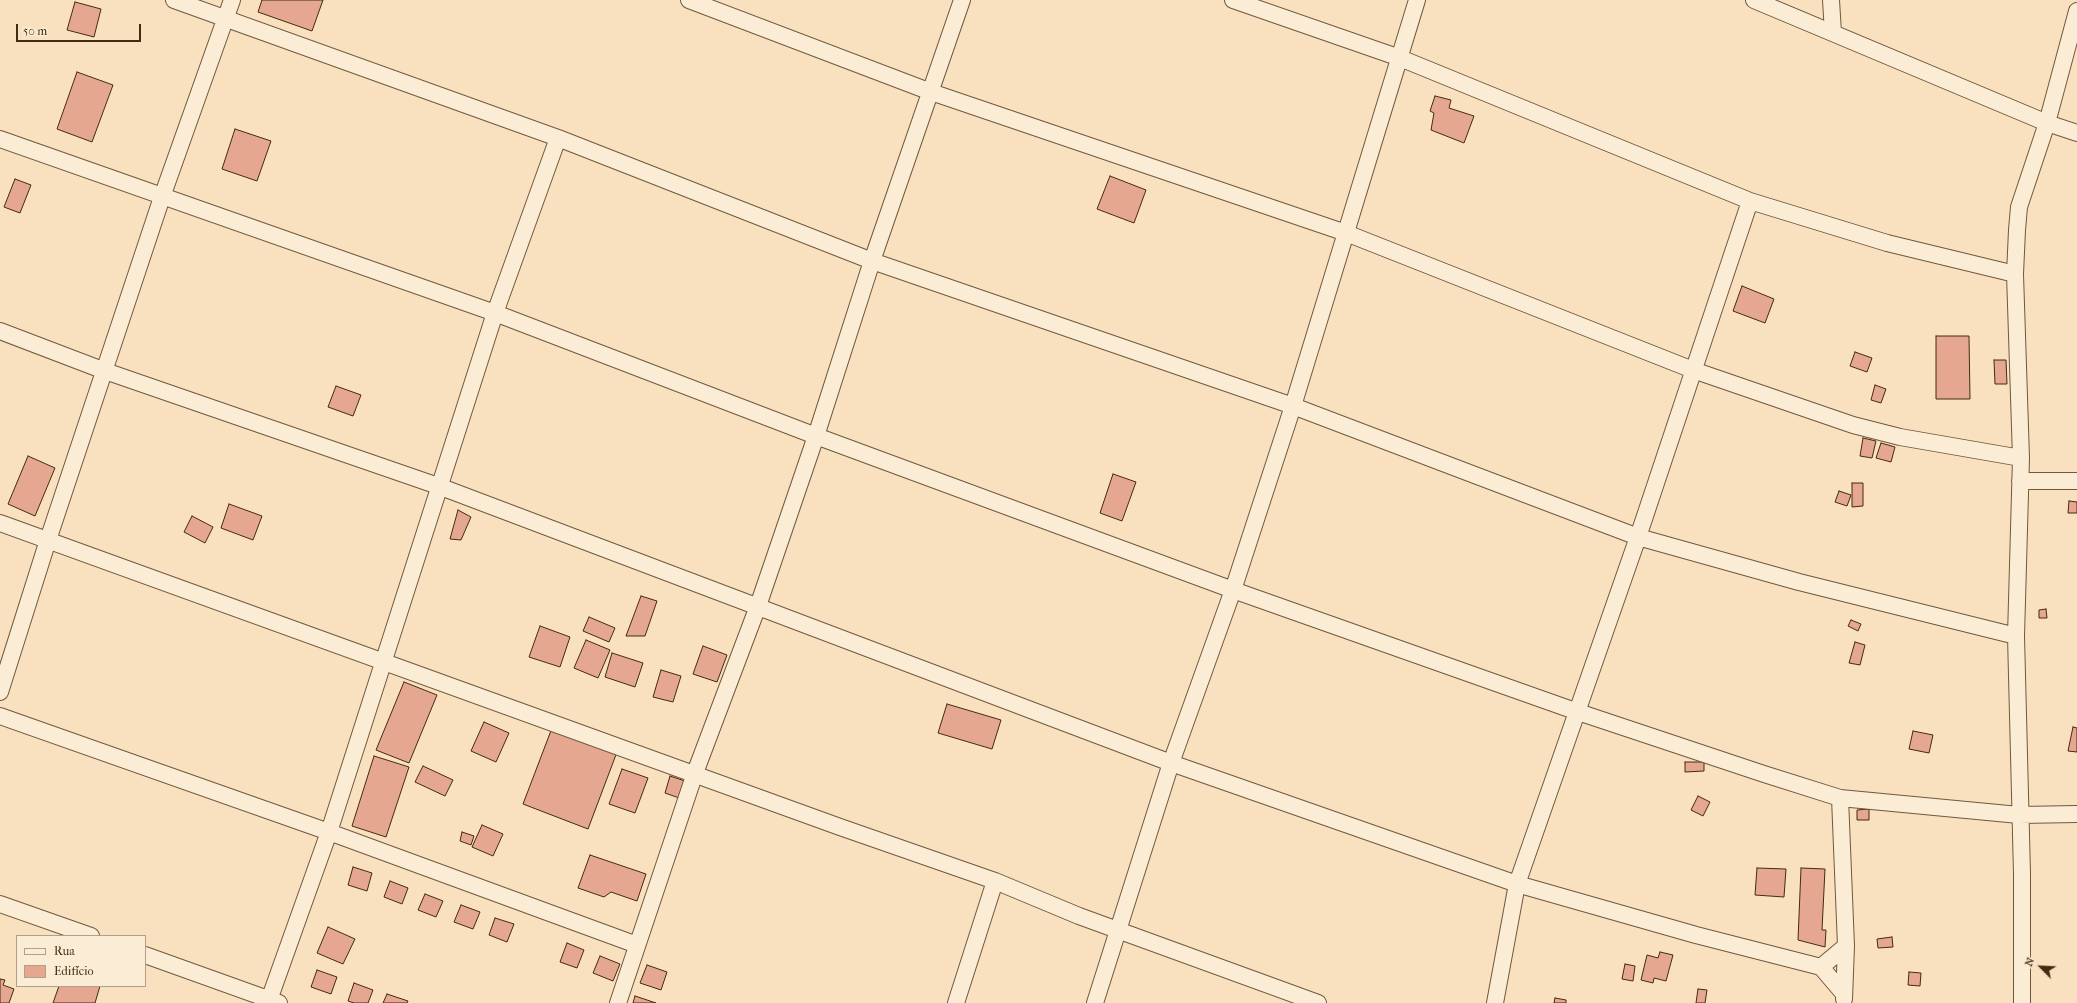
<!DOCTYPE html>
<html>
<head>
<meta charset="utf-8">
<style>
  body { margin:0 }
  #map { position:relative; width:2077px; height:1003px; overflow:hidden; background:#f9e1bf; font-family:"IM FELL French Canon",serif }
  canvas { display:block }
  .legend { position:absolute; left:16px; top:935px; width:130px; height:52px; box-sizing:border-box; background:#fbecd5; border:1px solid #b19f86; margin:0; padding:5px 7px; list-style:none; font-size:12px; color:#422b10 }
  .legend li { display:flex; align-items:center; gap:8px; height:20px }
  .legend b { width:20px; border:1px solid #b19f86 }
  .north { position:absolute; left:2021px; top:947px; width:40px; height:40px; -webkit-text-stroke:3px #fbecd5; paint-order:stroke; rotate:294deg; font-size:11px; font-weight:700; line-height:16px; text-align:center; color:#422b10 }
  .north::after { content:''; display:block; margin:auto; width:14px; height:18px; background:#422b10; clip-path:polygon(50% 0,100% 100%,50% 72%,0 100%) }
  .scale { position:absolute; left:16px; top:24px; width:125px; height:18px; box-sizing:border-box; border:2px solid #422b10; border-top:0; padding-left:5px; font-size:12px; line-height:14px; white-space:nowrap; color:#422b10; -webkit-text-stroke:3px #fbecd5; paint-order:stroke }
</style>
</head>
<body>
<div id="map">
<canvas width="2077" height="1003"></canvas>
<ul class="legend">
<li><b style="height:5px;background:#fbecd5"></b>Rua</li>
<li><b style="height:11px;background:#e6a790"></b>Edifício</li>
</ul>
<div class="north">N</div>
<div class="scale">50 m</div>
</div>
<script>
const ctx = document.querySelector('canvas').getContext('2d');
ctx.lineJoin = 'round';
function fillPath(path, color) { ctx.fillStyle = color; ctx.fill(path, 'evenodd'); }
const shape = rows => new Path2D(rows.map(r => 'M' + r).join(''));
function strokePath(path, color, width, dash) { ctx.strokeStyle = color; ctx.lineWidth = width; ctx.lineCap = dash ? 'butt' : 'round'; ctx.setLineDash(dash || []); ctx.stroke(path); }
const building = shape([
  [262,0,323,0,312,31,258,12,262,0],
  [75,2,101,9,94,37,67,30,75,2],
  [77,72,113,85,92,142,57,129,77,72],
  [1435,96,1451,100,1449,108,1474,116,1464,143,1431,130,1434,113,1430,111,1435,96],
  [235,129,271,141,257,181,222,169,235,129],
  [1110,176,1146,190,1134,223,1097,209,1110,176],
  [15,179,31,185,20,213,4,207,15,179],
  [1742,286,1774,299,1765,323,1733,311,1742,286],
  [1936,336,1969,336,1970,399,1936,399,1936,336],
  [1855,352,1872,358,1867,372,1850,366,1855,352],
  [1994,360,2006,360,2007,384,1995,384,1994,360],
  [1875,385,1886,389,1881,403,1871,400,1875,385],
  [336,386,361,395,353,416,328,407,336,386],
  [1863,438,1876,441,1872,458,1860,456,1863,438],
  [1881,443,1895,447,1891,462,1876,458,1881,443],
  [28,456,55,468,35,516,8,504,28,456],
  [1113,474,1136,482,1122,521,1100,513,1113,474],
  [1852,483,1863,483,1863,506,1852,507,1852,483],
  [1839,491,1851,495,1847,506,1835,502,1839,491],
  [2069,501,2077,502,2077,513,2068,513,2069,501],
  [229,504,262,516,253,540,221,528,229,504],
  [458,510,471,517,461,540,450,539,458,510],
  [192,516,213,527,205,543,184,532,192,516],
  [641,596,657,601,645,636,626,636,641,596],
  [2046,609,2047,618,2039,618,2039,610,2046,609],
  [589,617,615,628,609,642,583,631,589,617],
  [1851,620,1861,624,1858,631,1848,626,1851,620],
  [540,626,570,637,560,667,529,657,540,626],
  [586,640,610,650,598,678,574,668,586,640],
  [1855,642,1865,645,1860,665,1849,663,1855,642],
  [703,646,727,655,717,682,693,674,703,646],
  [612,653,643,663,635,687,605,677,612,653],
  [661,670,681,676,673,702,653,697,661,670],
  [404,682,437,695,409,763,376,750,404,682],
  [947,704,1001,720,992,749,938,733,947,704],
  [484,722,509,733,496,762,471,751,484,722],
  [2073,727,2077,728,2077,752,2068,751,2073,727],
  [552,728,617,752,588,829,523,804,552,728],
  [1913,731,1933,735,1929,753,1909,749,1913,731],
  [374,756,409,767,386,837,352,826,374,756],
  [1685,762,1704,762,1704,771,1685,772,1685,762],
  [423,766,453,780,445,796,415,782,423,766],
  [622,769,648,778,635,813,609,804,622,769],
  [670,776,688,782,682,799,665,793,670,776],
  [1698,796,1710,802,1703,816,1691,810,1698,796],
  [1869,809,1869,820,1857,820,1857,810,1869,809],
  [482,825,503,834,493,856,472,847,482,825],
  [462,832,474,836,471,845,460,841,462,832],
  [590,855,646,874,637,901,611,892,604,897,578,888,590,855],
  [353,867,372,873,367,891,348,885,353,867],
  [1757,868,1786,869,1784,897,1755,895,1757,868],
  [1801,868,1825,869,1822,930,1826,930,1825,947,1798,940,1801,868],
  [390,881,408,888,402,904,384,897,390,881],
  [425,894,443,901,436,917,418,910,425,894],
  [461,905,480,912,473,929,454,922,461,905],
  [495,918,514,924,507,942,489,935,495,918],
  [328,927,355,939,343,964,317,953,328,927],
  [1892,937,1893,947,1878,948,1877,939,1892,937],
  [567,943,584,950,577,968,560,962,567,943],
  [1660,952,1673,955,1666,981,1654,978,1653,983,1641,980,1647,955,1658,958,1660,952],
  [600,956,620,964,613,981,593,973,600,956],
  [1625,964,1635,966,1633,981,1622,979,1625,964],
  [647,965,667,972,661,990,640,983,647,965],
  [317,970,337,977,331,994,311,987,317,970],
  [1909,972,1921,973,1920,986,1908,985,1909,972],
  [0,979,5,980,3,985,14,989,9,1003,0,1003,0,979],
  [354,983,373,990,368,1003,354,1003,348,1001,354,983],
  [59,986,100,986,95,1003,53,1003,59,986],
  [1698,989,1707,990,1705,1003,1696,1003,1698,989],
  [387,994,408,1001,407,1003,383,1003,387,994],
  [635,996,656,1003,633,1003,635,996],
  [1555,998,1566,1000,1566,1003,1554,1003,1555,998]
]);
fillPath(building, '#e6a790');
strokePath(building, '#422b10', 1);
const street = shape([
  [174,0,558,138,872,261,1293,406,1638,537,1799,582,2016,636],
  [689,0,931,92,1346,233,1693,370,1853,425,1900,437,2021,458],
  [1233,0,1400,58,1750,201,1887,243,2015,274],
  [1754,0,2047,123,2077,133],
  [1831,0,1833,33],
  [0,139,495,313,816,436,1233,590,1578,712,1764,774,1840,798,2019,815,2077,814],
  [0,331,105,371,441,487,1171,763,1517,884,1696,935,1821,967,1844,994],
  [2020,481,2077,481],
  [0,523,840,827,995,881,1079,916,1318,1003],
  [0,692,48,540,162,197,232,0],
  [0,716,329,832,637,945],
  [1840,798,1846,946,1844,999],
  [0,904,91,936],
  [145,955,279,1003],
  [1821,967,1846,946],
  [268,1003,329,832,495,313,558,138],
  [618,1003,695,773,758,606,816,436,872,261,962,0],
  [956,1003,995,881],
  [1095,1003,1171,763,1233,590,1293,406,1417,0],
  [1495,1003,1517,884,1638,537,1750,201],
  [2022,1003,2022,874,2016,636,2021,458,2015,274,2017,230,2019,207,2047,123,2077,11]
]);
strokePath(street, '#70583c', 18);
strokePath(street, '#fbecd5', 16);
</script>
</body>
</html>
